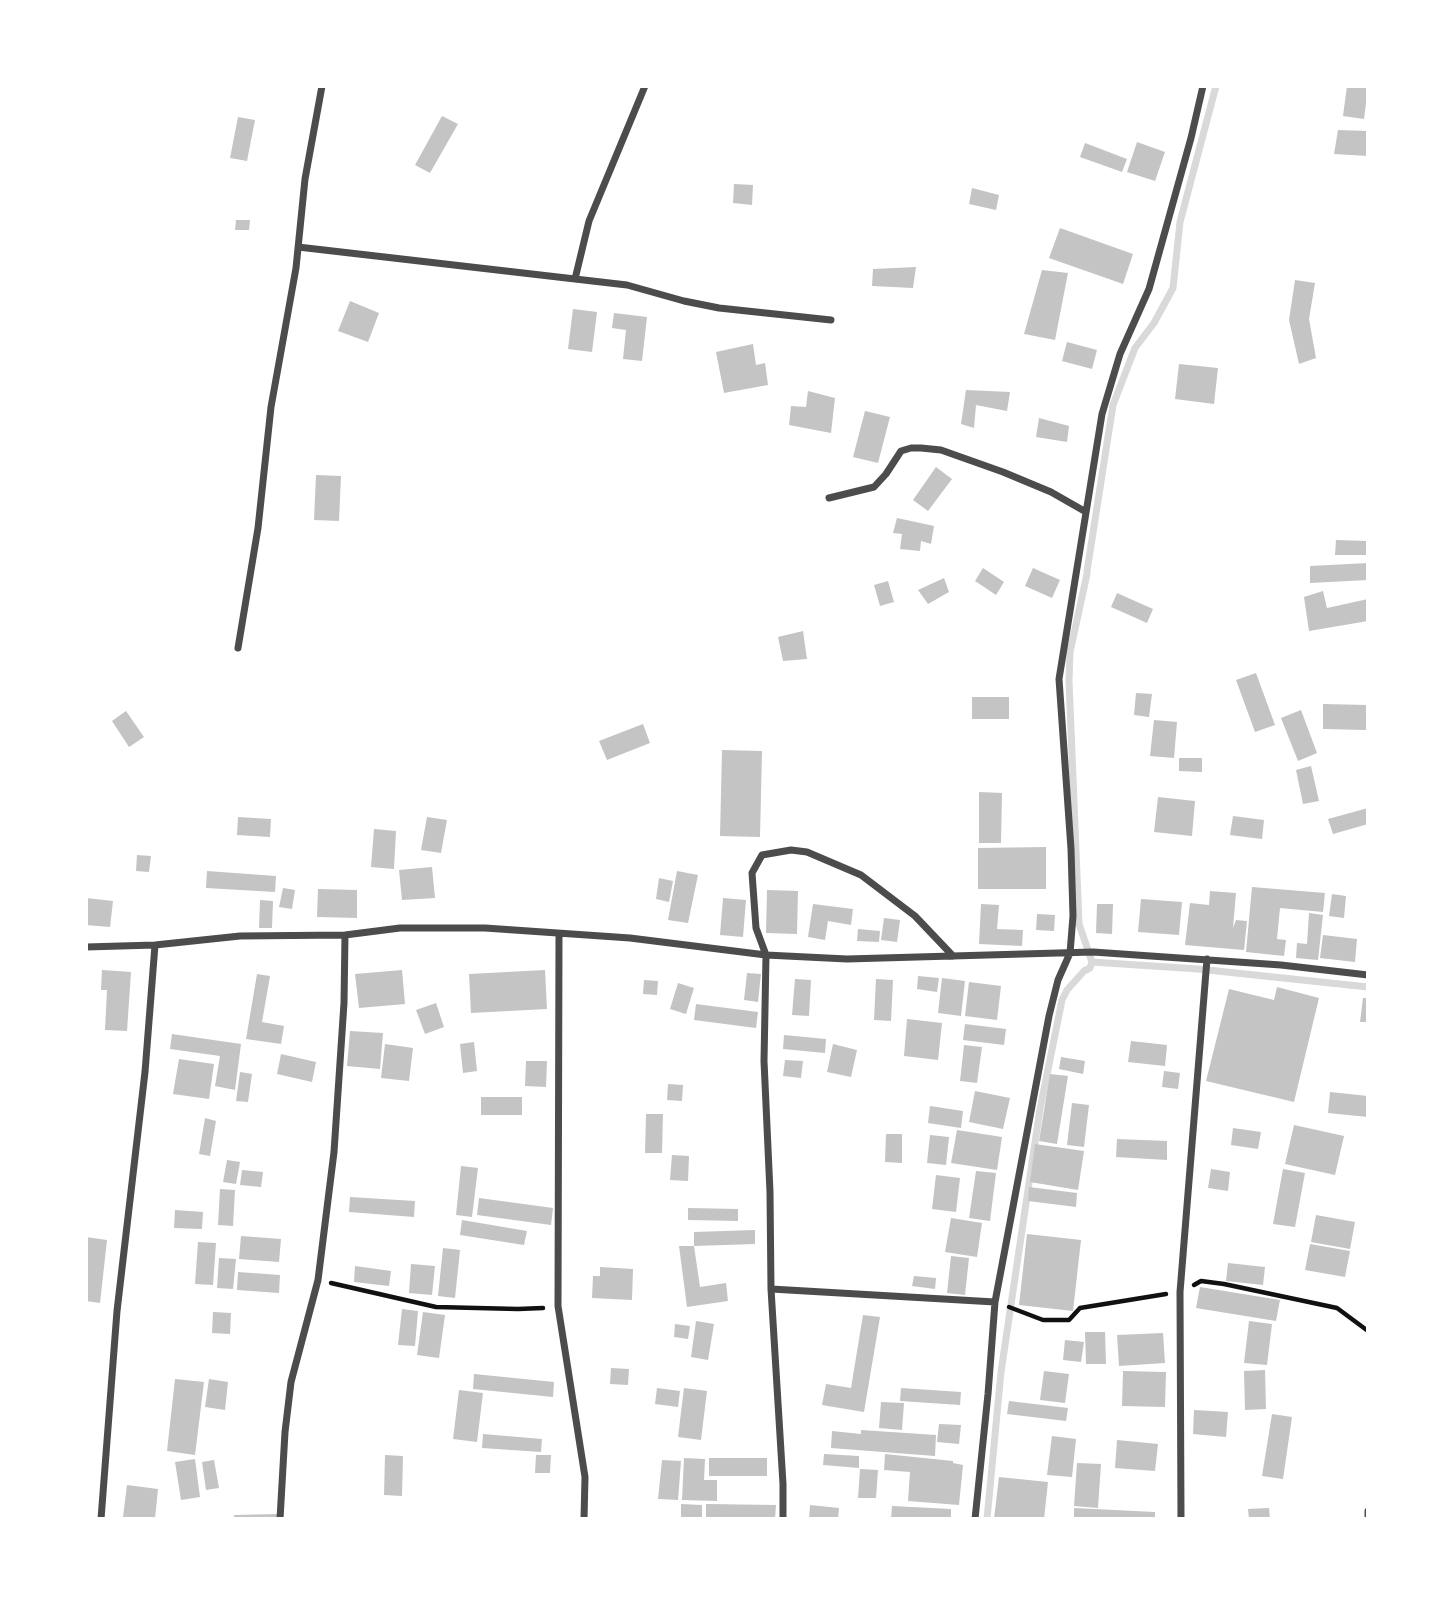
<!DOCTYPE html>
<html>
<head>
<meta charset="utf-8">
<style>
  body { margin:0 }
  #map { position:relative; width:1454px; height:1605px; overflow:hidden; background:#fff; font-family:"Asap Condensed",sans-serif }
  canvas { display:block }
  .frame { position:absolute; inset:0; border:88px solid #fff; pointer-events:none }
</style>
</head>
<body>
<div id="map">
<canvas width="1454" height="1605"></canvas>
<div class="frame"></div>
</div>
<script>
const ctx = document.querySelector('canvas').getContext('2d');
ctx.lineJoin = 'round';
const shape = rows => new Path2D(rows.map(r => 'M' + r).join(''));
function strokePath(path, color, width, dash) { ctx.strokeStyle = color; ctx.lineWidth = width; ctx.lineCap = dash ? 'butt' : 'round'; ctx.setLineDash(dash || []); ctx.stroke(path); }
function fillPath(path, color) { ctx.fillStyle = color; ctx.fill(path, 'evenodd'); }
strokePath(shape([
  [1087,571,1113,405,1135,348,1154,323,1173,288,1180,222,1216,86],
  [1092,962,1198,969,1368,987],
  [987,1519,1001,1372,1040,1109,1062,1000,1067,990,1084,971,1090,968,1092,962,1079,924,1069,681,1070,652,1087,574]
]), '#d9d9d9', 7);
fillPath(shape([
  [1347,86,1368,88,1364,119,1343,116],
  [442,116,458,124,430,173,415,165],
  [238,117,255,120,247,161,230,158],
  [1338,130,1368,131,1368,156,1334,154],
  [1137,142,1165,152,1155,181,1127,172],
  [1085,143,1127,159,1122,172,1080,157],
  [734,184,753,185,752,205,733,203],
  [972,188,999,195,996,210,969,204],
  [236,220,250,220,249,230,235,230],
  [1060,228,1133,254,1123,284,1049,258],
  [916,267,913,288,872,286,873,269],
  [1042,270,1068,273,1055,340,1024,334],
  [1295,280,1315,283,1309,319,1316,358,1299,364,1289,320],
  [350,301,379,313,368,342,338,331],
  [573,309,597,312,592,352,568,349],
  [614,313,647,317,642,361,623,359,626,330,612,328],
  [1067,342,1097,350,1092,369,1062,361],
  [753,344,756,365,765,363,768,385,724,393,716,352],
  [1179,364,1218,368,1214,404,1175,399],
  [966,390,1010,392,1007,411,976,405,974,428,961,424],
  [808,391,835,398,831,433,789,425,791,406,806,407],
  [865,411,890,417,878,463,853,457],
  [1039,418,1069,426,1067,442,1036,437],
  [936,467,952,479,928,511,913,500],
  [316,475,341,476,339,521,314,520],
  [897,518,934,526,931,544,921,541,920,551,900,549,902,534,893,533],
  [1336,540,1368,541,1368,555,1335,555],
  [1368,563,1368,580,1310,583,1310,566],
  [983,568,1004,582,996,595,975,581],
  [1033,568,1060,580,1052,598,1025,586],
  [944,578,949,592,928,604,918,590],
  [888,581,894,602,880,606,874,585],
  [1323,591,1327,608,1368,599,1368,621,1309,631,1304,597],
  [1117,593,1153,609,1147,623,1111,607],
  [803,631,807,659,783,661,778,637],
  [1256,673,1275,725,1255,732,1236,680],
  [1136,693,1152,694,1149,717,1134,715],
  [972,697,1009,697,1009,719,972,719],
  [1323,704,1367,705,1366,730,1323,729],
  [1301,710,1317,753,1298,761,1281,718],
  [126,711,144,737,129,747,112,721],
  [1154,720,1177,722,1174,758,1150,756],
  [643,724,650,743,607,760,599,741],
  [722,750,762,751,760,837,720,836],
  [1179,758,1202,758,1202,772,1179,771],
  [1311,766,1319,801,1303,804,1296,770],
  [979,792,1002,793,1001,843,979,843],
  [1158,797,1195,801,1192,836,1154,832],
  [1368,808,1368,824,1333,834,1328,819],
  [1233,816,1264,820,1262,839,1230,835],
  [238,817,271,819,270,837,237,835],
  [427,817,447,820,441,853,421,850],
  [374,829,396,831,394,869,371,867],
  [1046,847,1046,889,978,889,978,848],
  [137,855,151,856,149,872,136,871],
  [432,867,435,898,402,900,399,870],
  [207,871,276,876,275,892,206,888],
  [677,871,698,875,688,923,668,920],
  [659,878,673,881,669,902,656,899],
  [1252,887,1325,893,1323,912,1280,908,1277,939,1286,940,1284,956,1246,952],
  [283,888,295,890,292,909,279,907],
  [318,889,357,890,357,918,317,917],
  [767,890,798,891,797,934,766,933],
  [1210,891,1236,893,1233,928,1236,920,1247,921,1244,950,1185,945,1190,903,1209,905],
  [1332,894,1346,896,1344,918,1329,916],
  [86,898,113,901,110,927,86,925],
  [723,898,746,900,743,937,720,935],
  [1141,899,1182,902,1179,935,1138,932],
  [260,900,273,901,272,928,259,928],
  [813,904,853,909,851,925,828,921,825,940,808,937],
  [981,904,999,905,997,929,1023,930,1022,946,979,944],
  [1097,904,1113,904,1112,934,1096,933],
  [1309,913,1323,915,1318,960,1296,958,1297,943,1307,944],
  [1037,914,1055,915,1054,931,1036,930],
  [884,918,900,920,897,942,881,940],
  [858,929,880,931,879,942,857,941],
  [1323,935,1357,939,1355,962,1320,958],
  [102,970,131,972,127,1031,105,1030,107,990,101,990],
  [402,970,405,1004,359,1008,355,974],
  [545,970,547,1009,471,1013,469,974],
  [747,973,761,974,758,1002,744,1000],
  [257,974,270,976,262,1022,284,1026,281,1044,246,1039],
  [918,976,939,978,937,992,917,989],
  [942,978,965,981,961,1016,938,1013],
  [795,979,811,980,809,1016,792,1015],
  [876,979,893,980,891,1021,874,1020],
  [644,980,658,981,657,995,643,994],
  [969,982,1001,986,997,1020,965,1016],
  [678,983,694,988,686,1014,670,1009],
  [1277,987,1319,998,1294,1102,1206,1081,1229,989,1274,1000],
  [1363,998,1368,998,1368,1022,1360,1022],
  [436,1003,444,1027,425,1034,416,1010],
  [696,1004,758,1012,756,1028,694,1020],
  [907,1019,942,1023,938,1060,904,1056],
  [965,1024,1006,1029,1004,1045,963,1040],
  [350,1031,383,1033,380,1069,347,1066],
  [172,1034,241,1044,235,1090,215,1086,220,1056,170,1049],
  [784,1035,826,1039,825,1053,783,1049],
  [1131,1041,1167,1045,1165,1066,1128,1062],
  [474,1042,477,1071,463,1073,460,1044],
  [385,1044,413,1048,409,1081,381,1078],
  [833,1044,857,1050,851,1077,827,1072],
  [964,1045,982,1047,977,1083,960,1081],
  [281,1054,316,1062,312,1082,277,1074],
  [1061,1057,1085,1061,1083,1074,1059,1069],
  [179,1059,214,1064,209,1099,173,1094],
  [785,1060,803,1061,801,1078,783,1076],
  [526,1061,547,1061,546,1087,525,1086],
  [1164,1071,1180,1073,1178,1089,1162,1087],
  [240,1072,252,1074,248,1102,236,1101],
  [1050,1074,1068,1076,1057,1144,1039,1141],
  [668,1084,683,1085,682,1101,667,1100],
  [975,1091,1010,1098,1003,1129,969,1122],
  [1330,1092,1368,1096,1368,1117,1328,1113],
  [481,1097,522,1097,522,1115,481,1115],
  [1072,1103,1089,1105,1084,1147,1067,1145],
  [930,1106,963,1111,961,1128,928,1123],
  [646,1114,663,1114,662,1153,645,1153],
  [205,1118,216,1121,210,1156,199,1154],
  [1294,1125,1344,1136,1335,1175,1285,1164],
  [1233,1128,1261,1132,1258,1149,1231,1145],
  [957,1130,1002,1137,997,1170,951,1163],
  [886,1134,902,1134,902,1163,885,1162],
  [930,1135,949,1137,946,1165,927,1163],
  [1117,1139,1167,1141,1167,1160,1116,1157],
  [1035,1144,1084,1151,1078,1190,1030,1182],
  [672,1155,689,1156,688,1181,670,1180],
  [227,1160,240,1162,236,1184,223,1182],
  [461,1166,478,1168,472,1217,456,1215],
  [1211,1169,1230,1172,1228,1191,1208,1188],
  [1283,1169,1305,1173,1295,1227,1273,1224],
  [242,1170,263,1172,261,1187,240,1185],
  [976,1171,996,1173,990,1221,969,1218],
  [936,1175,960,1178,956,1212,932,1209],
  [1029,1187,1077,1193,1076,1207,1028,1201],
  [220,1189,235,1190,233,1226,218,1225],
  [350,1197,415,1201,414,1217,349,1212],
  [479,1198,553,1208,551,1225,477,1215],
  [688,1208,738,1209,738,1221,688,1220],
  [175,1210,203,1212,202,1229,174,1228],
  [1316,1215,1355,1222,1350,1249,1311,1242],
  [951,1218,982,1223,977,1257,945,1252],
  [462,1220,527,1231,524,1245,460,1235],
  [755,1230,755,1244,694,1246,694,1232],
  [1027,1234,1081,1240,1073,1311,1019,1305],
  [241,1236,281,1239,279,1262,239,1259],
  [86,1237,107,1240,100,1303,86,1301],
  [198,1242,216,1243,213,1285,195,1284],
  [1310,1244,1350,1251,1345,1277,1305,1270],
  [679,1246,694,1246,700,1287,726,1283,728,1301,687,1307],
  [443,1248,460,1250,455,1298,438,1296],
  [951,1256,969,1258,965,1295,947,1293],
  [219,1258,236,1259,233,1289,217,1288],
  [1228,1263,1265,1267,1263,1285,1226,1281],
  [411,1264,435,1266,432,1295,409,1293],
  [355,1266,391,1271,389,1286,354,1282],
  [600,1267,633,1269,632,1300,592,1298,593,1276,600,1276],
  [238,1272,280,1275,279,1293,237,1290],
  [914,1276,936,1278,935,1289,912,1286],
  [1200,1287,1280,1300,1276,1321,1196,1308],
  [402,1309,418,1311,415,1346,398,1345],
  [213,1312,231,1313,230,1334,212,1333],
  [423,1312,445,1315,439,1358,417,1355],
  [863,1315,880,1317,864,1412,822,1405,826,1384,851,1388],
  [696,1321,714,1324,708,1360,691,1357],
  [1249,1321,1272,1324,1267,1365,1244,1363],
  [675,1324,690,1326,688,1339,674,1337],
  [1085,1332,1105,1332,1106,1364,1086,1364],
  [1163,1333,1165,1363,1119,1366,1117,1335],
  [1065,1340,1084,1342,1081,1362,1063,1360],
  [611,1368,629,1369,628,1385,610,1384],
  [1265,1370,1266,1409,1245,1410,1244,1371],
  [1044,1371,1069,1374,1065,1403,1040,1400],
  [1123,1371,1166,1372,1165,1407,1122,1406],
  [474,1374,554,1382,553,1397,473,1389],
  [175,1379,204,1382,195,1455,167,1451],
  [209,1379,228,1382,225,1410,205,1407],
  [657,1388,680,1391,678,1407,655,1404],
  [684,1388,707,1391,701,1440,678,1437],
  [901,1388,961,1392,960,1405,900,1401],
  [459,1390,483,1393,477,1442,453,1439],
  [1009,1401,1068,1408,1066,1421,1007,1414],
  [881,1402,904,1403,902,1430,879,1428],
  [1194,1410,1228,1412,1226,1437,1193,1434],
  [1272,1414,1292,1417,1283,1479,1262,1476],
  [939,1424,961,1425,959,1444,937,1442],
  [861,1430,936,1435,935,1456,831,1448,832,1431,861,1434],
  [483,1434,542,1439,541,1452,482,1448],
  [1052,1436,1076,1439,1072,1477,1047,1475],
  [1117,1440,1158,1444,1155,1471,1115,1468],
  [824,1454,859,1456,859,1468,823,1465],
  [885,1454,953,1461,953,1463,963,1465,959,1505,908,1501,910,1472,884,1470],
  [385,1455,403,1456,402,1496,384,1495],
  [536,1455,551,1455,550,1473,535,1473],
  [684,1458,705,1459,704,1480,717,1480,717,1501,682,1500],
  [709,1458,767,1458,767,1476,709,1476],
  [195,1459,200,1497,181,1500,175,1462],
  [214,1460,219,1488,206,1490,202,1462],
  [662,1460,681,1461,678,1500,658,1499],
  [1077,1463,1101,1464,1098,1508,1074,1506],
  [860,1469,878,1470,876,1498,858,1498],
  [999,1477,1048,1482,1044,1519,994,1519],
  [127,1485,158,1489,155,1519,123,1517],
  [681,1504,702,1505,702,1519,681,1519],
  [706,1504,776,1505,775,1519,706,1519],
  [810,1505,839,1508,838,1519,809,1519],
  [892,1506,951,1509,951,1519,891,1519],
  [1074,1508,1155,1512,1155,1519,1074,1519],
  [1269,1508,1270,1519,1249,1519,1248,1509],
  [278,1514,278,1519,234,1519,234,1515]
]), '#c4c4c4');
strokePath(shape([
  [331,1283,436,1307,518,1309,543,1308],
  [1194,1285,1201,1281,1224,1284,1337,1308,1368,1331],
  [1009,1307,1043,1320,1069,1320,1080,1308,1166,1294]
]), '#111', 4.5);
strokePath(shape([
  [298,247,627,285,684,301,719,308,831,320],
  [575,279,589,221,645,86],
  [829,498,874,487,886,474,901,451,911,448,921,448,941,450,1003,472,1051,492,1086,512],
  [238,648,258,528,271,407,296,268,305,179,322,86],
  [559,934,558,1306,585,1477,584,1519],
  [86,947,155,945,240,936,345,935,400,928,485,928,630,938,766,955,847,959,1093,952,1281,965,1368,975],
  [771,1289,995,1302],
  [101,1519,117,1311,145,1072,155,945],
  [280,1519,285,1432,291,1382,318,1280,334,1152,344,1003,345,935],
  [783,1519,783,1484,771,1289,770,1192,764,1061,766,955,756,928,752,873,762,855,791,850,807,852,861,875,915,916,953,956],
  [975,1519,988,1394,995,1302,1049,1016,1058,980,1070,953,1073,916,1071,849,1059,679,1102,414,1120,354,1149,289,1191,138,1203,86],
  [1181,1519,1180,1292,1207,959],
  [1368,1519,1368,1511]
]), '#4c4c4c', 7);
</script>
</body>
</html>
